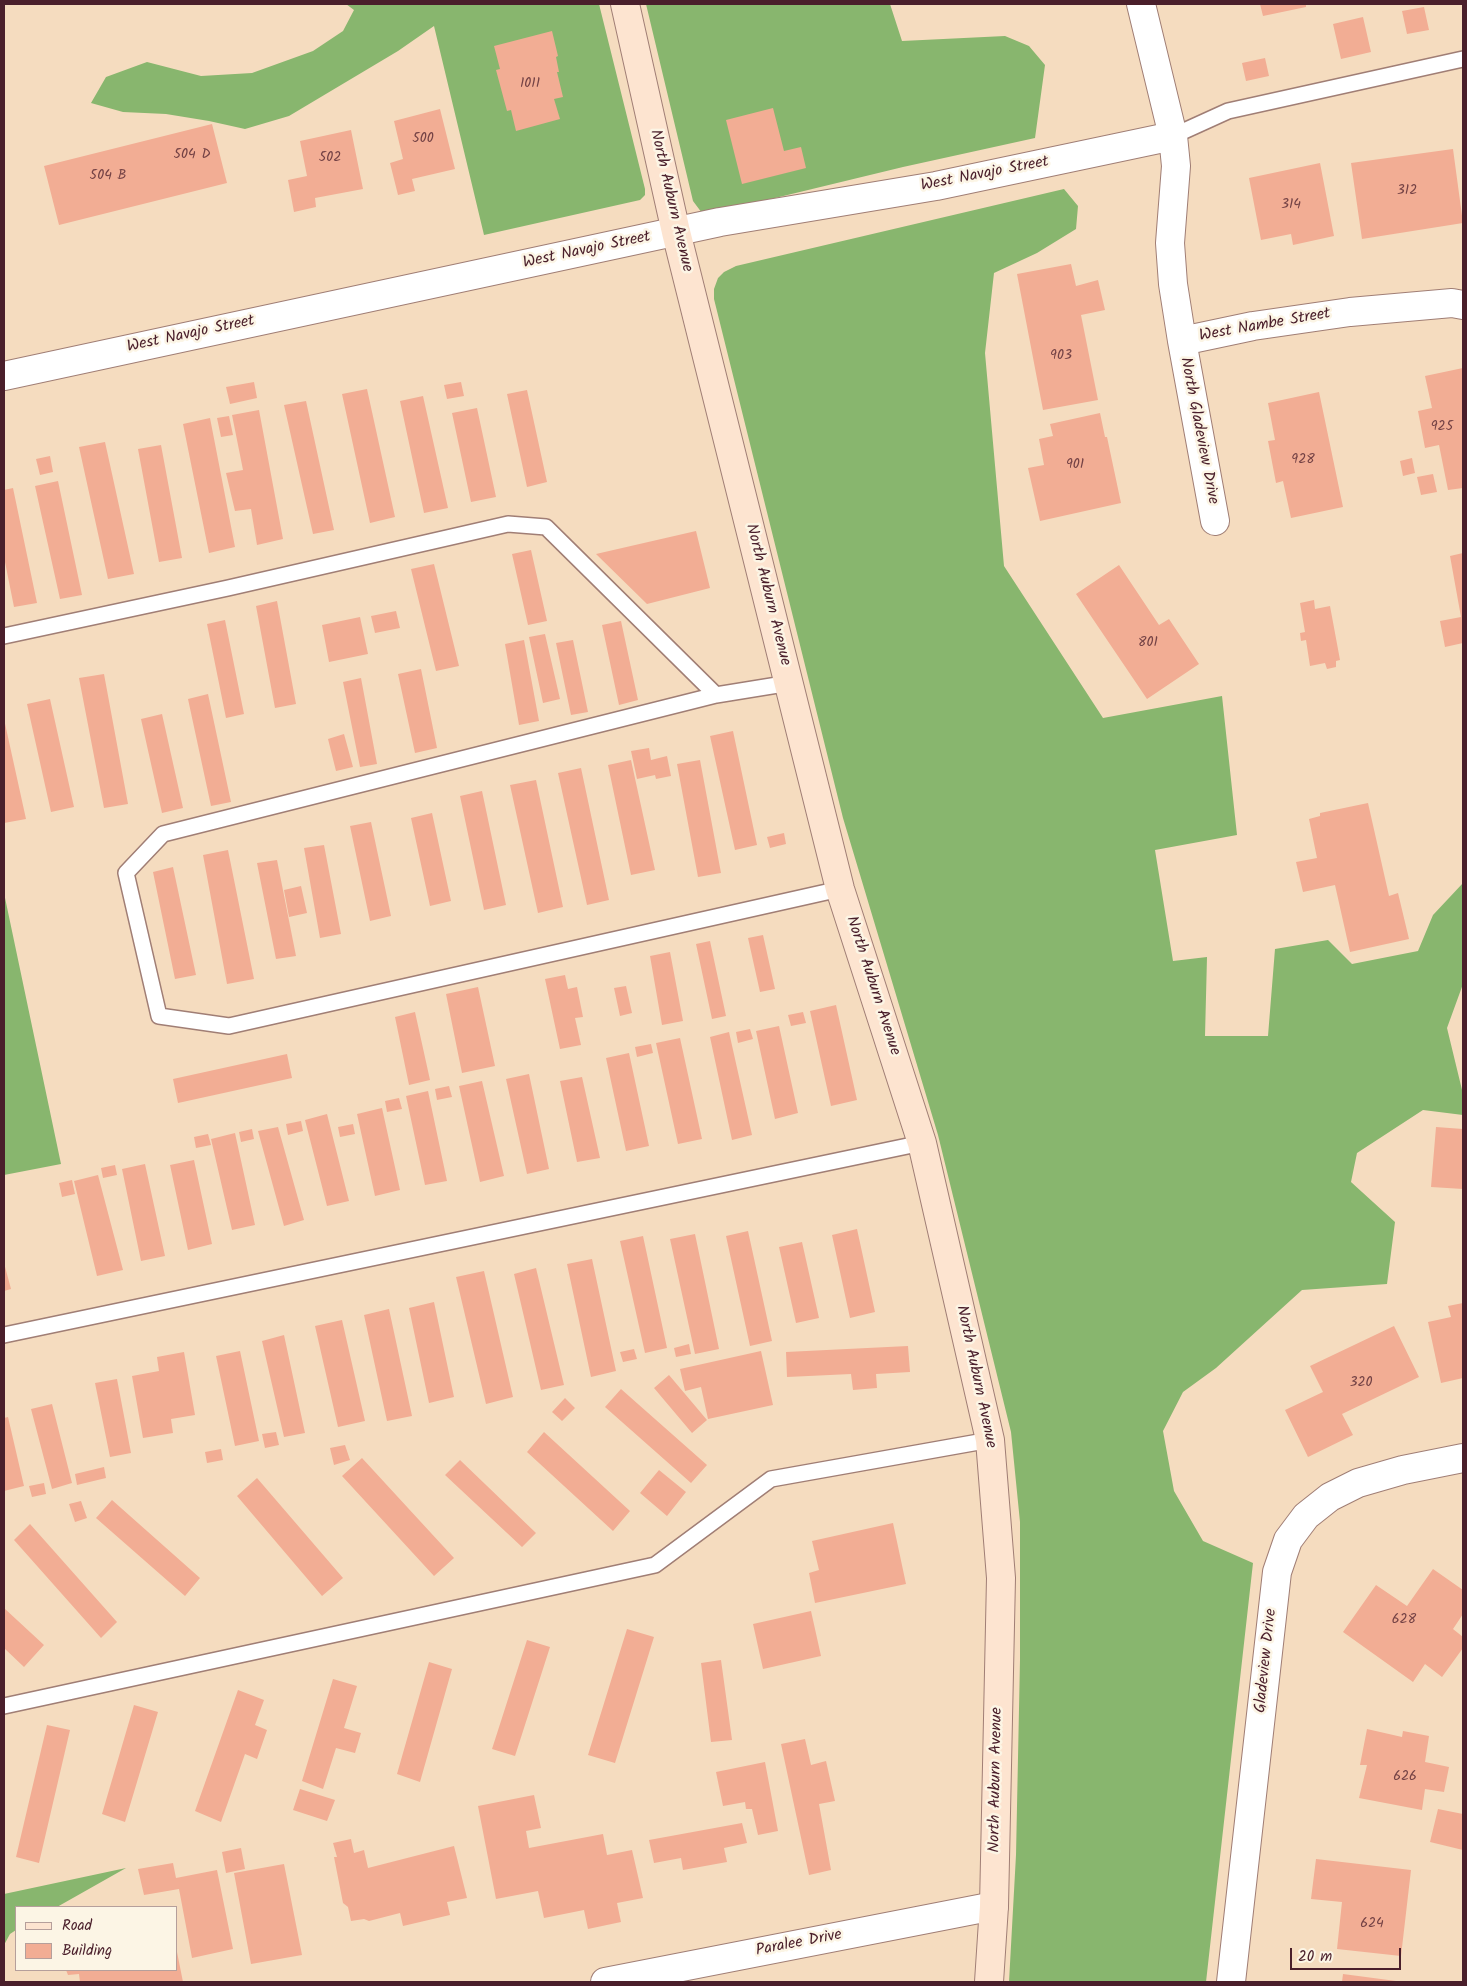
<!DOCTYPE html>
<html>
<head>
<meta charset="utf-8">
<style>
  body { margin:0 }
  #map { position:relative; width:1467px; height:1986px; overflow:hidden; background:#f5dcbf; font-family:Kalam,sans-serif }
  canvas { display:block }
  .frame { position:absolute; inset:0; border:5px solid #4a1f2b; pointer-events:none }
  .legend { position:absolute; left:15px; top:1906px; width:162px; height:65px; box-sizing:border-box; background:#fcf5e5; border:1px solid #b59f9b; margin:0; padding:6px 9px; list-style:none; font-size:15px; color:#4a1f2b }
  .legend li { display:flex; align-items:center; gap:10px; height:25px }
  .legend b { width:25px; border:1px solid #b59f9b }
  .scale { position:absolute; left:1290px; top:1948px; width:111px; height:22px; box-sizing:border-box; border:2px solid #4a1f2b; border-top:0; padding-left:6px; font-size:15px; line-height:18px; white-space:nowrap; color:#4a1f2b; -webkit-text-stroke:4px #fcf5e5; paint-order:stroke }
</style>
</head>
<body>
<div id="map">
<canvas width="1467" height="1986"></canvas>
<div class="frame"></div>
<ul class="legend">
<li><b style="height:6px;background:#fde4d0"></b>Road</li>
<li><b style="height:14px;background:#f2ad94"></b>Building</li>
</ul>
<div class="scale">20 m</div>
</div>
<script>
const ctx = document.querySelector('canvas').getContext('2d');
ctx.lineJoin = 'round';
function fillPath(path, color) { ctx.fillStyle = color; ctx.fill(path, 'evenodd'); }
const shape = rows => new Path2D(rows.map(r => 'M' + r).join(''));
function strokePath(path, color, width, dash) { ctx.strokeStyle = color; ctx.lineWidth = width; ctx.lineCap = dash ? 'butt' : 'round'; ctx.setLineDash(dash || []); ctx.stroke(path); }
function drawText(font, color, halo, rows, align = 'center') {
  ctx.font = font + ' Kalam,sans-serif'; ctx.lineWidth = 5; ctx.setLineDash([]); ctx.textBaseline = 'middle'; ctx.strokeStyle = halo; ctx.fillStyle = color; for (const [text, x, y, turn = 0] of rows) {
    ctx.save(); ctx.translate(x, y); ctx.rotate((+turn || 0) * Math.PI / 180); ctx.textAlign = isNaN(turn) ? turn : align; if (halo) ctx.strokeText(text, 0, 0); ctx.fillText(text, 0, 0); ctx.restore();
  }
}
fillPath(shape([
  [346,4,599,4,645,189,645,195,640,200,484,235,434,26,398,51,289,116,245,129,209,121,166,114,123,112,91,103,106,77,147,62,201,76,252,73,313,51,343,31,354,10],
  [646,4,890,4,902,41,1005,36,1029,46,1045,65,1035,138,903,167,709,214,702,213,693,201],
  [1064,189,1078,206,1076,229,1037,253,994,273,985,353,1004,566,1103,718,1222,696,1237,835,1155,850,1173,961,1207,957,1205,1036,1268,1036,1275,949,1328,940,1352,964,1418,951,1433,915,1463,883,1463,984,1447,1028,1463,1094,1463,1115,1423,1110,1357,1153,1351,1182,1395,1222,1387,1284,1302,1290,1216,1368,1183,1392,1163,1431,1174,1491,1203,1541,1253,1563,1206,1982,1009,1982,1016,1855,1020,1660,1020,1522,1011,1432,938,1135,843,818,714,299,714,289,718,278,724,272,736,266],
  [4,893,61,1164,4,1175],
  [126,1868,57,1907,16,1907,16,1930,10,1934,4,1945,4,1894]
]), '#88b66e');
fillPath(shape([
  [1260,4,1306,4,1306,7,1263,16],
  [1424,7,1429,30,1407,34,1402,11],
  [1363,17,1371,52,1341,59,1333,24],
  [552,31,558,56,556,57,559,72,557,72,563,97,554,99,560,119,516,131,511,110,507,111,496,70,500,69,494,46],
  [1265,58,1269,76,1246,81,1242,63],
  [773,108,784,151,801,147,806,168,742,184,726,120],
  [440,109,455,169,412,179,415,191,398,195,390,163,403,159,394,121],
  [212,124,227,183,59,225,44,166],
  [351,130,363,189,315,198,316,207,294,212,288,180,307,176,300,141],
  [1453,149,1463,223,1362,239,1351,163],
  [1320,163,1334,236,1293,245,1291,234,1261,240,1249,178],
  [1071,264,1076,286,1098,280,1105,310,1081,315,1098,400,1043,410,1017,274],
  [1463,368,1463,488,1448,490,1439,445,1425,448,1418,411,1432,408,1425,376],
  [254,382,257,398,230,404,226,387],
  [461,382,464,396,447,399,444,385],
  [367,389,395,517,370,523,342,394],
  [527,390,547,482,527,487,507,394],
  [1319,392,1343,507,1291,518,1283,481,1276,483,1268,441,1275,440,1268,403],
  [423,396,448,508,424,513,400,401],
  [306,401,334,530,313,534,284,405],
  [477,408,496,497,471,502,452,413],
  [259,410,283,539,257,545,251,509,235,511,226,473,243,470,232,415],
  [1100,413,1105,437,1107,437,1121,503,1040,521,1028,468,1044,465,1039,439,1053,436,1050,424],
  [229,416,233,435,221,437,217,418],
  [210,418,235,547,209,553,183,424],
  [105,442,134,574,108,579,79,447],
  [161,445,182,558,159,562,138,449],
  [50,456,53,472,40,475,36,459],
  [1412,458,1415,473,1403,476,1400,461],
  [1433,474,1437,492,1421,495,1417,477],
  [58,481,82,595,60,599,35,486],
  [13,488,37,603,14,607,4,557,4,490],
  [696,531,710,588,647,604,596,554],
  [531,550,547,621,528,625,512,554],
  [1463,553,1463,643,1445,647,1440,621,1461,617,1450,556],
  [434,564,459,666,436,671,411,569],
  [1119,565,1159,625,1169,619,1199,664,1147,699,1076,594],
  [1314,600,1315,609,1330,606,1340,660,1336,661,1336,667,1327,669,1325,663,1310,666,1306,640,1301,641,1300,633,1305,632,1300,603],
  [277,601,296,704,275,708,256,606],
  [396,611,400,628,375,633,371,616],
  [360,617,368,654,329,662,322,625],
  [225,620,244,714,226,718,207,624],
  [621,621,638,700,619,705,602,625],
  [545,634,560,699,543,703,529,637],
  [524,640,539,721,519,725,505,644],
  [573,640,588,712,571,715,556,643],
  [421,669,437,748,415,753,398,674],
  [104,674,128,804,104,808,79,678],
  [361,678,377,764,360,767,343,682],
  [208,694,231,802,211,806,188,699],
  [50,699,74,807,51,812,27,704],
  [162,714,183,808,162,813,141,719],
  [4,719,26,819,4,823],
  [733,731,757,845,735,850,710,736],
  [344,734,353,767,336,771,328,739],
  [649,748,651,760,667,756,671,776,656,779,655,775,637,779,631,751],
  [631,760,655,870,631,875,608,765],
  [700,760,721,873,698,877,677,764],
  [581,768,609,900,587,905,558,773],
  [536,780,563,907,538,913,510,785],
  [482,791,506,905,484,910,460,796],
  [1368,803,1389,896,1398,893,1409,939,1350,952,1335,885,1303,892,1296,862,1317,858,1309,819,1320,816,1320,813],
  [432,813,451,901,430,906,411,818],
  [371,822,391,916,370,921,350,826],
  [784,833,786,844,770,848,767,837],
  [324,845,341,934,320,938,304,848],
  [228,850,254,979,227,984,203,855],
  [277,860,296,956,276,959,257,863],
  [173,867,196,975,175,979,153,872],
  [301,886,307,913,289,917,284,890],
  [763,935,775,989,760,992,748,938],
  [710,941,726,1016,712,1019,696,944],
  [670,952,683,1021,662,1025,650,956],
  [565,975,568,989,577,987,583,1017,575,1018,581,1045,560,1049,545,979],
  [626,986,632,1013,620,1016,614,988],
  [478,987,495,1066,462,1073,446,994],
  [836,1005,857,1100,831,1106,810,1011],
  [415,1012,430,1080,409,1085,395,1017],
  [803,1012,806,1023,791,1026,788,1015],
  [779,1026,798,1113,775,1119,756,1031],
  [750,1029,753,1039,738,1043,736,1032],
  [729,1032,752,1135,732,1140,710,1037],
  [680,1038,702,1139,678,1144,656,1043],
  [651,1044,653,1053,637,1057,635,1047],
  [629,1053,649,1146,626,1151,606,1058],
  [287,1054,292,1078,178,1103,173,1079],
  [529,1074,549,1169,527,1174,506,1079],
  [582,1077,600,1158,577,1162,560,1081],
  [482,1081,504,1176,480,1182,459,1086],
  [449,1086,452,1097,437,1100,435,1089],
  [428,1091,447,1181,425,1185,406,1096],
  [399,1098,402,1109,387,1112,385,1101],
  [382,1108,400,1190,375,1196,357,1114],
  [327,1114,349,1201,327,1206,305,1120],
  [301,1121,303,1131,288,1135,286,1124],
  [353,1124,355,1134,340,1137,338,1127],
  [278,1127,304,1220,284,1226,258,1131],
  [1436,1127,1463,1129,1463,1189,1431,1187],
  [252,1129,254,1139,241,1142,239,1132],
  [235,1133,255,1225,232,1230,211,1139],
  [208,1134,211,1145,196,1148,194,1137],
  [194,1160,212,1244,188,1250,170,1165],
  [145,1164,165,1256,141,1261,122,1169],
  [115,1165,117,1175,103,1178,101,1168],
  [98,1175,123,1270,97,1276,74,1181],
  [72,1180,75,1194,62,1197,59,1183],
  [857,1229,875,1312,850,1318,832,1235],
  [748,1231,772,1341,750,1346,726,1236],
  [695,1234,719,1349,695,1354,670,1239],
  [643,1236,667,1348,645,1353,620,1241],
  [802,1242,819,1318,796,1323,779,1247],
  [592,1259,616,1371,591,1377,567,1264],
  [4,1263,11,1289,4,1291],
  [536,1268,564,1385,541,1390,514,1274],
  [484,1271,513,1397,486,1404,456,1277],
  [434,1302,454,1397,429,1403,409,1308],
  [1463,1303,1463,1378,1441,1383,1428,1322,1451,1317,1448,1306],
  [389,1309,412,1416,387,1421,364,1315],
  [342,1320,365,1421,338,1427,315,1326],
  [1394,1326,1419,1377,1342,1414,1353,1435,1308,1457,1285,1410,1323,1392,1310,1366],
  [284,1335,305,1433,284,1437,262,1341],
  [689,1344,691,1354,676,1357,674,1348],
  [908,1346,910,1372,876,1374,877,1388,853,1390,851,1374,787,1377,786,1352],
  [634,1349,637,1359,623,1362,620,1352],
  [240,1351,259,1441,235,1446,216,1356],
  [761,1351,773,1405,708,1419,701,1387,685,1391,680,1369],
  [184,1352,195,1415,171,1419,173,1433,143,1438,132,1376,159,1371,157,1357],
  [669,1375,707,1420,692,1433,654,1388],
  [117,1379,131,1453,110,1457,95,1383],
  [621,1389,707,1465,691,1483,605,1407],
  [565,1398,575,1408,562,1421,552,1412],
  [52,1404,72,1483,52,1489,31,1409],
  [8,1417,24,1486,4,1491,4,1418],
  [276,1432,279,1445,265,1448,262,1434],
  [544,1432,630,1511,613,1531,527,1452],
  [345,1445,350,1460,334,1465,330,1448],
  [221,1449,223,1460,207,1463,205,1452],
  [362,1458,454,1558,434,1576,342,1476],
  [460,1460,536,1533,522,1547,445,1475],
  [104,1467,106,1478,77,1485,75,1474],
  [659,1470,686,1492,667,1516,640,1493],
  [257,1478,343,1578,322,1596,237,1496],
  [44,1483,46,1494,32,1497,29,1486],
  [112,1500,200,1578,185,1596,96,1518],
  [81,1501,87,1518,75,1522,69,1504],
  [893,1523,906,1584,815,1603,809,1573,819,1570,812,1541],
  [30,1524,117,1622,101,1638,14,1540],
  [1433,1569,1463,1590,1463,1614,1453,1629,1463,1637,1463,1648,1442,1677,1425,1664,1413,1682,1343,1632,1376,1585,1407,1606],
  [4,1608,44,1645,24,1667,4,1648],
  [811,1611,821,1656,763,1669,753,1624],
  [627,1629,654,1637,615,1763,588,1755],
  [527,1640,550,1647,515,1756,492,1749],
  [721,1660,732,1740,711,1742,701,1663],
  [429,1662,452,1669,420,1782,397,1774],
  [333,1679,357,1686,344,1728,361,1733,355,1753,336,1748,323,1789,302,1781],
  [238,1690,264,1700,255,1725,267,1730,257,1759,245,1754,221,1822,195,1811],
  [134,1705,158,1712,125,1822,102,1814],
  [47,1725,70,1730,39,1863,16,1857],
  [1367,1729,1402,1737,1403,1731,1429,1736,1425,1762,1449,1767,1444,1792,1425,1789,1422,1810,1359,1798,1367,1765,1360,1765],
  [805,1739,811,1765,826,1761,835,1801,819,1804,831,1870,809,1875,781,1744],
  [765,1762,778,1831,758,1835,752,1809,746,1809,745,1802,723,1806,716,1772],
  [300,1789,335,1800,327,1821,293,1810],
  [534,1795,541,1828,526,1831,529,1848,603,1834,607,1855,632,1850,643,1898,617,1903,621,1922,588,1929,584,1910,544,1918,538,1891,496,1899,478,1806],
  [1438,1809,1463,1814,1463,1850,1430,1842],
  [742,1823,747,1843,724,1848,727,1862,683,1870,681,1858,654,1863,649,1840],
  [351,1839,354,1853,364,1850,368,1868,454,1846,467,1898,447,1902,450,1915,403,1926,400,1913,369,1921,364,1919,351,1921,348,1907,343,1903,334,1857,337,1857,333,1843],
  [241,1848,245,1869,226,1873,222,1852],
  [1316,1859,1411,1870,1401,1956,1337,1949,1342,1902,1311,1899],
  [173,1863,176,1878,217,1870,233,1949,192,1958,179,1889,144,1895,138,1869],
  [284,1864,302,1955,251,1964,234,1873],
  [176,1947,183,1982,80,1982,79,1974,68,1975,66,1970,176,1970],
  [1343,1974,1396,1981,1396,1982,1342,1982]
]), '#f2ad94');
const service = shape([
  [1173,136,1228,111,1463,59],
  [4,636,228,588,508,524,546,527,716,695],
  [790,683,716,695,163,834,126,873,159,1016,229,1026,840,889],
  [4,1335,922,1143],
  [4,1706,655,1565,771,1479,990,1440]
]);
const minor = shape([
  [1173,136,1176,166,1170,243,1173,284,1182,341,1253,326,1350,312,1452,303,1463,305],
  [1182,341,1215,521],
  [605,1982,994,1906],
  [1231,1982,1277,1572,1288,1540,1306,1516,1330,1497,1358,1483,1403,1470,1463,1458]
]);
const tertiary = shape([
  [4,376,720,222,936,186,1173,136,1141,4]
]);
const secondary = shape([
  [625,4,676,232,840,889,922,1143,990,1440,1001,1578,994,1906,989,1982]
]);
strokePath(service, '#a07e75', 18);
strokePath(minor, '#a07e75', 30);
strokePath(tertiary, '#a07e75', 30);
strokePath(secondary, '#a07e75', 30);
strokePath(service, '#fff', 15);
strokePath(minor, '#fff', 28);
strokePath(tertiary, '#fff', 28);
strokePath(secondary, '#fde4d0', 28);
drawText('14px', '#744245', null, [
  ["1011",530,85],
  ["500",423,140],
  ["504 D",192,156],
  ["502",330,159],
  ["504 B",108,177],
  ["312",1407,192],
  ["314",1291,206],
  ["903",1061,357],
  ["925",1442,428],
  ["928",1303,461],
  ["901",1075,466],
  ["801",1148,644],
  ["320",1361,1384],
  ["628",1404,1621],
  ["626",1405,1778],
  ["624",1372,1925]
]);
drawText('16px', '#4a1f2b', '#fcf5e5', [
  ["West Navajo Street",985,175,-11],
  ["North Auburn Avenue",670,201,77],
  ["West Navajo Street",587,251,-12],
  ["West Nambe Street",1265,326,-10],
  ["West Navajo Street",191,335,-12],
  ["North Gladeview Drive",1198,431,79],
  ["North Auburn Avenue",767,595,76],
  ["North Auburn Avenue",872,986,72],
  ["North Auburn Avenue",975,1377,78],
  ["Gladeview Drive",1267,1661,-84],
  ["North Auburn Avenue",997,1780,-89],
  ["Paralee Drive",799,1944,-11]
]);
</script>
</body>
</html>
